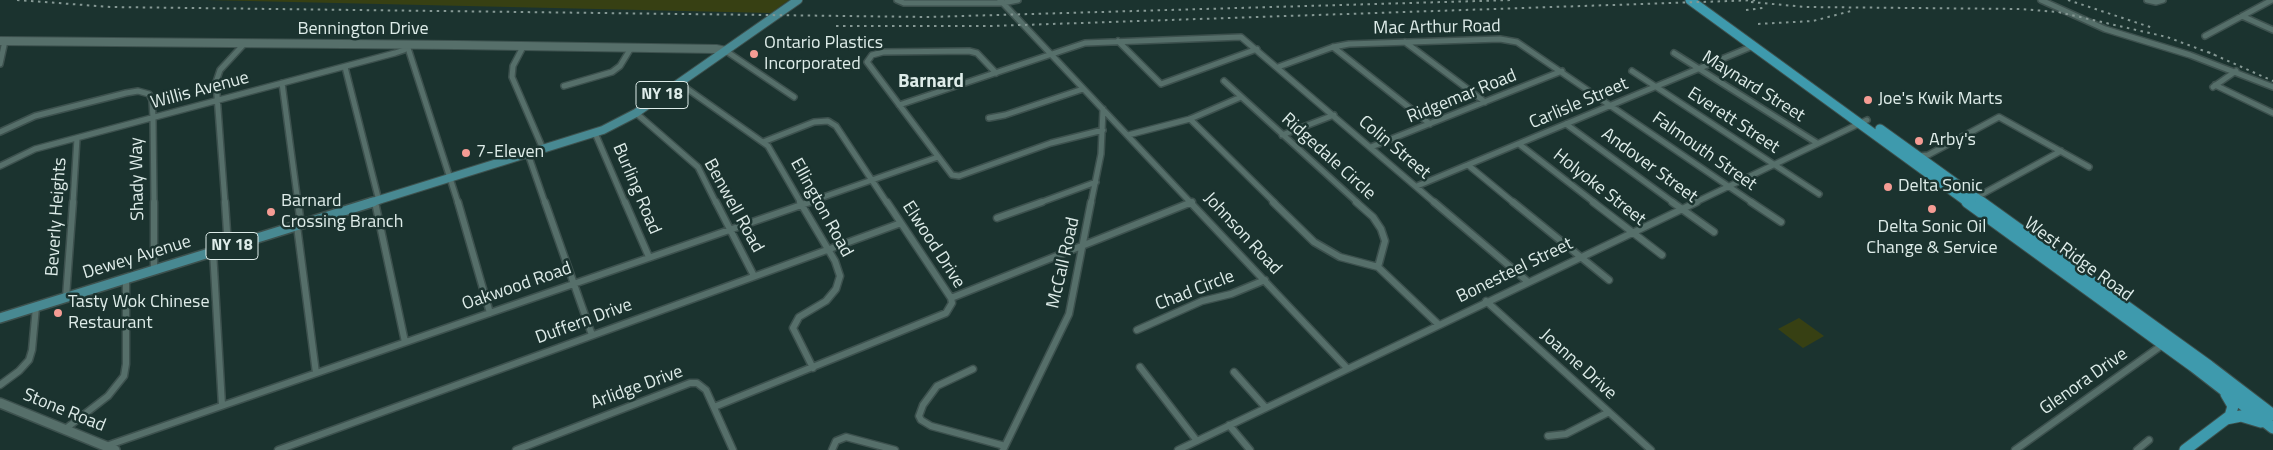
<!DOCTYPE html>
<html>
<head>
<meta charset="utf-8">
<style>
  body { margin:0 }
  canvas { display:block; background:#1b332f }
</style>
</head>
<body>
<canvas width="2273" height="450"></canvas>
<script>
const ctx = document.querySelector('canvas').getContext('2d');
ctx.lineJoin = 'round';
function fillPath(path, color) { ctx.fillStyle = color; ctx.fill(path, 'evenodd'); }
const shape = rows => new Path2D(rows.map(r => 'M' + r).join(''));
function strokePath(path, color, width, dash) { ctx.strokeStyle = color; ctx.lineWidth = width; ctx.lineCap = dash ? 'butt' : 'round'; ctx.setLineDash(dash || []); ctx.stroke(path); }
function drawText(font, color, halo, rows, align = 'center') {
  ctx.font = font + ' "Titillium Web",sans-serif'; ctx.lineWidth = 5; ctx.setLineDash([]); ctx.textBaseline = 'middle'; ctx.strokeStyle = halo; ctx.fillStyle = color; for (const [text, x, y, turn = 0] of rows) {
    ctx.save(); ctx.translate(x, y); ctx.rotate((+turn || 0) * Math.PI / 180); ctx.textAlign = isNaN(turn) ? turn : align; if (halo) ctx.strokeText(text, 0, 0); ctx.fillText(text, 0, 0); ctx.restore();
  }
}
fillPath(shape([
  [206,0,789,0,771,13],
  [1799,318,1824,336,1803,348,1778,329]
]), '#374013');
const streetFar1 = shape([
  [897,0,904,3,1003,3,1018,0],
  [1000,0,1191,203],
  [2041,0,2105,29,2190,55,2273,87],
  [2147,0,2156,2,2163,0],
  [2242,16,2273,30],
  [2205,36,2272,0],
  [1118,41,1161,84,1257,49],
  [1405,42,1485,102],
  [407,45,458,203],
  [523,47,513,66,512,77,543,149],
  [1333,47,1430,124],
  [726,51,794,97],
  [1674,53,1817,143],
  [0,64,5,41],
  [345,67,379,201],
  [1278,67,1333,47,1349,44,1500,39,1517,42,1753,203],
  [1632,71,1819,194],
  [996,73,977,53,969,51,883,52,872,55,867,62,952,175,959,176,1051,143,1103,130],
  [1224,81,1358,203],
  [282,83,298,203],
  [679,83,768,146,801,203],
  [2215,85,2273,113],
  [564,86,612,72,620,66,631,48],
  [2213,87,2236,71],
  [899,105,1085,43,1241,37,1435,203],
  [636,113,698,167,716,203],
  [989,118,1005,115,1083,89],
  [1190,119,1275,203],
  [1566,124,1674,203],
  [0,132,35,116,126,93,138,91,149,94,152,100,153,118,154,203],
  [595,133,625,203],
  [1128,135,1190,119,1241,97],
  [1282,135,1334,115],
  [763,142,814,122,828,121,836,126,887,203],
  [1519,144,1595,203],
  [1371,147,1562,71],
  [528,154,545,203],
  [1919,156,1928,155,1999,117,2089,167],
  [1468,165,1514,203],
  [0,166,35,149,395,53,404,50,407,45],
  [1417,186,1753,46],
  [1975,198,2061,151],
  [73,203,77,138],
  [225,203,216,82,220,70,244,44],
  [806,203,938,157],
  [1039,203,1096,182],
  [1091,203,1101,154,1103,109],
  [1190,203,1192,202],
  [1694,203,1867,120]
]);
const street = shape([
  [154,202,154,270],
  [225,202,228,247],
  [298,202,301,225],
  [375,202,405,342],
  [458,202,490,313],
  [545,202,592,335],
  [625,202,649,257],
  [716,202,754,276],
  [800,202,835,261,840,276,836,289,826,301,799,317,793,328,813,368],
  [1190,202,1347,368],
  [1273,202,1314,242,1340,257,1378,267],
  [1356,202,1373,217,1381,229,1385,241,1378,267,1438,324],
  [1434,202,1527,281],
  [1513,202,1609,280],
  [1593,202,1662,255],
  [1672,202,1714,232],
  [1751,202,1781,222],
  [997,218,1042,202],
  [297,226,316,373],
  [213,251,222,405],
  [66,297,73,202],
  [951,298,1192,202],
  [1486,301,1651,450],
  [1137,330,1202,301,1231,294,1265,280],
  [1140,367,1197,441],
  [973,369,937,386,923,405,919,416,921,420,931,426,1005,446],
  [1234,372,1266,408],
  [0,385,19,371,29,360,32,350,36,307],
  [714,407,946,313,952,303,951,298,887,202],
  [1229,425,1250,450],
  [64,430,108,396,124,376,126,364,126,279],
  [1548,436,1566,434,1609,412],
  [106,446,810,202],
  [278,450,901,223],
  [516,450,690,383,697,383,706,390,733,450],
  [832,450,836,441,846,437,895,450],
  [1003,450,1069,314,1091,202],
  [1178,450,1697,202],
  [2015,450,2165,343],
  [2137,450,2149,440]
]);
const secondaryFar1 = shape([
  [0,41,457,45,716,49,726,51]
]);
const secondary = shape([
  [0,403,115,450]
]);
const primaryFar1 = shape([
  [369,203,603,130,636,113,798,0]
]);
const primary = shape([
  [0,318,373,202]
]);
const highwayFar1 = shape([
  [1690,0,1969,203],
  [1880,129,1983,203]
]);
const highway = shape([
  [1967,202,2193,366,2273,428],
  [1981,202,2209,366,2273,415],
  [2226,419,2241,416,2261,422],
  [2185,450,2230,416,2233,406,2226,394]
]);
strokePath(streetFar1, '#3d514e', 8);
strokePath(street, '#3d514e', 9);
strokePath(secondaryFar1, '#3d514e', 10);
strokePath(secondary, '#3d514e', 12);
strokePath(primaryFar1, '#3d514e', 10);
strokePath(primary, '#3d514e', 12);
strokePath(highwayFar1, '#3d514e', 11);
strokePath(highway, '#3d514e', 13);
strokePath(streetFar1, '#566f6a', 5);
strokePath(street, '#566f6a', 6);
strokePath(secondaryFar1, '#566f6a', 8);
strokePath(secondary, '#566f6a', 9);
strokePath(primaryFar1, '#488992', 8);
strokePath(primary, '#488992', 9);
strokePath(highwayFar1, '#3e9aad', 9);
strokePath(highway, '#3e9aad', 11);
strokePath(shape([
  [17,0,111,7,928,17,1513,0],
  [2068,0,2153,28],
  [1751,2,1806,7,2020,9,2058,12,2167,37,2215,55],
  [1746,10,1763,8],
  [1758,24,1813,21,1851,11],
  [836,26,992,26,1759,0],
  [2208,52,2273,81]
]), '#859894', 2, [2.5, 4.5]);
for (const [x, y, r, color] of [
  [754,54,5,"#f59c94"],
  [1868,100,5,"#f59c94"],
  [1919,141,5,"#f59c94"],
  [466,153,5,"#f59c94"],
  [1888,187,5,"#f59c94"],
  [1932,209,5,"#f59c94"],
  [271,212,5,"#f59c94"],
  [58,313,5,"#f59c94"]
]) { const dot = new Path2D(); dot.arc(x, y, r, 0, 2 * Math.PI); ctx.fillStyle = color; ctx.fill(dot); strokePath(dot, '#1b332f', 2); }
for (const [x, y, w] of [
  [662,95,52],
  [232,246,52]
]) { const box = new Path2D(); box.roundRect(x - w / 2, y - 13.5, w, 27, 4); ctx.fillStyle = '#1b332f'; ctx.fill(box); strokePath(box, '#deece9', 1); }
drawText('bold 16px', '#deece9', null, [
  ["NY 18",662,95],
  ["NY 18",232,246]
]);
drawText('18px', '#deece9', '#1b332f', [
  ["Mac Arthur Road",1437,28,-1],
  ["Bennington Drive",363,30],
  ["Maynard Street",1753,87,32],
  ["Willis Avenue",200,91,-15],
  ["Ridgemar Road",1462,97,-22],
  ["Carlisle Street",1579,104,-23],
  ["Everett Street",1733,121,33],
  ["Colin Street",1394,148,40],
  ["Falmouth Street",1704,152,35],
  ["Ridgedale Circle",1328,157,42],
  ["Andover Street",1649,166,36],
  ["Shady Way",138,179,-91],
  ["Holyoke Street",1599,188,38],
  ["Burling Road",636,189,67],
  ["Benwell Road",733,206,61],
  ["Ellington Road",821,208,61],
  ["Beverly Heights",57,217,-86],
  ["Johnson Road",1242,234,47],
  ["Elwood Drive",933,245,57],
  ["Dewey Avenue",137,258,-17],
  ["West Ridge Road",2078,260,36],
  ["McCall Road",1064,263,-77],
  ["Bonesteel Street",1515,271,-26],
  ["Oakwood Road",517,287,-19],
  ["Chad Circle",1195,291,-21],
  ["Duffern Drive",584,322,-20],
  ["Joanne Drive",1578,365,42],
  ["Glenora Drive",2084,382,-35],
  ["Arlidge Drive",637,388,-20],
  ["Stone Road",64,411,22]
]);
drawText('18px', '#deece9', '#1b332f', [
  ["Ontario Plastics",764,44],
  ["Incorporated",764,65],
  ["Joe's Kwik Marts",1878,100],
  ["Arby's",1929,141],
  ["7-Eleven",476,153],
  ["Delta Sonic",1898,187],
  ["Barnard",281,202],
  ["Crossing Branch",281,223],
  ["Delta Sonic Oil",1932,228,"center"],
  ["Change & Service",1932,249,"center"],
  ["Tasty Wok Chinese",68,303],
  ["Restaurant",68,324]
], 'left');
drawText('bold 19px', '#deece9', '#1b332f', [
  ["Barnard",931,82]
]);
</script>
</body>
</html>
